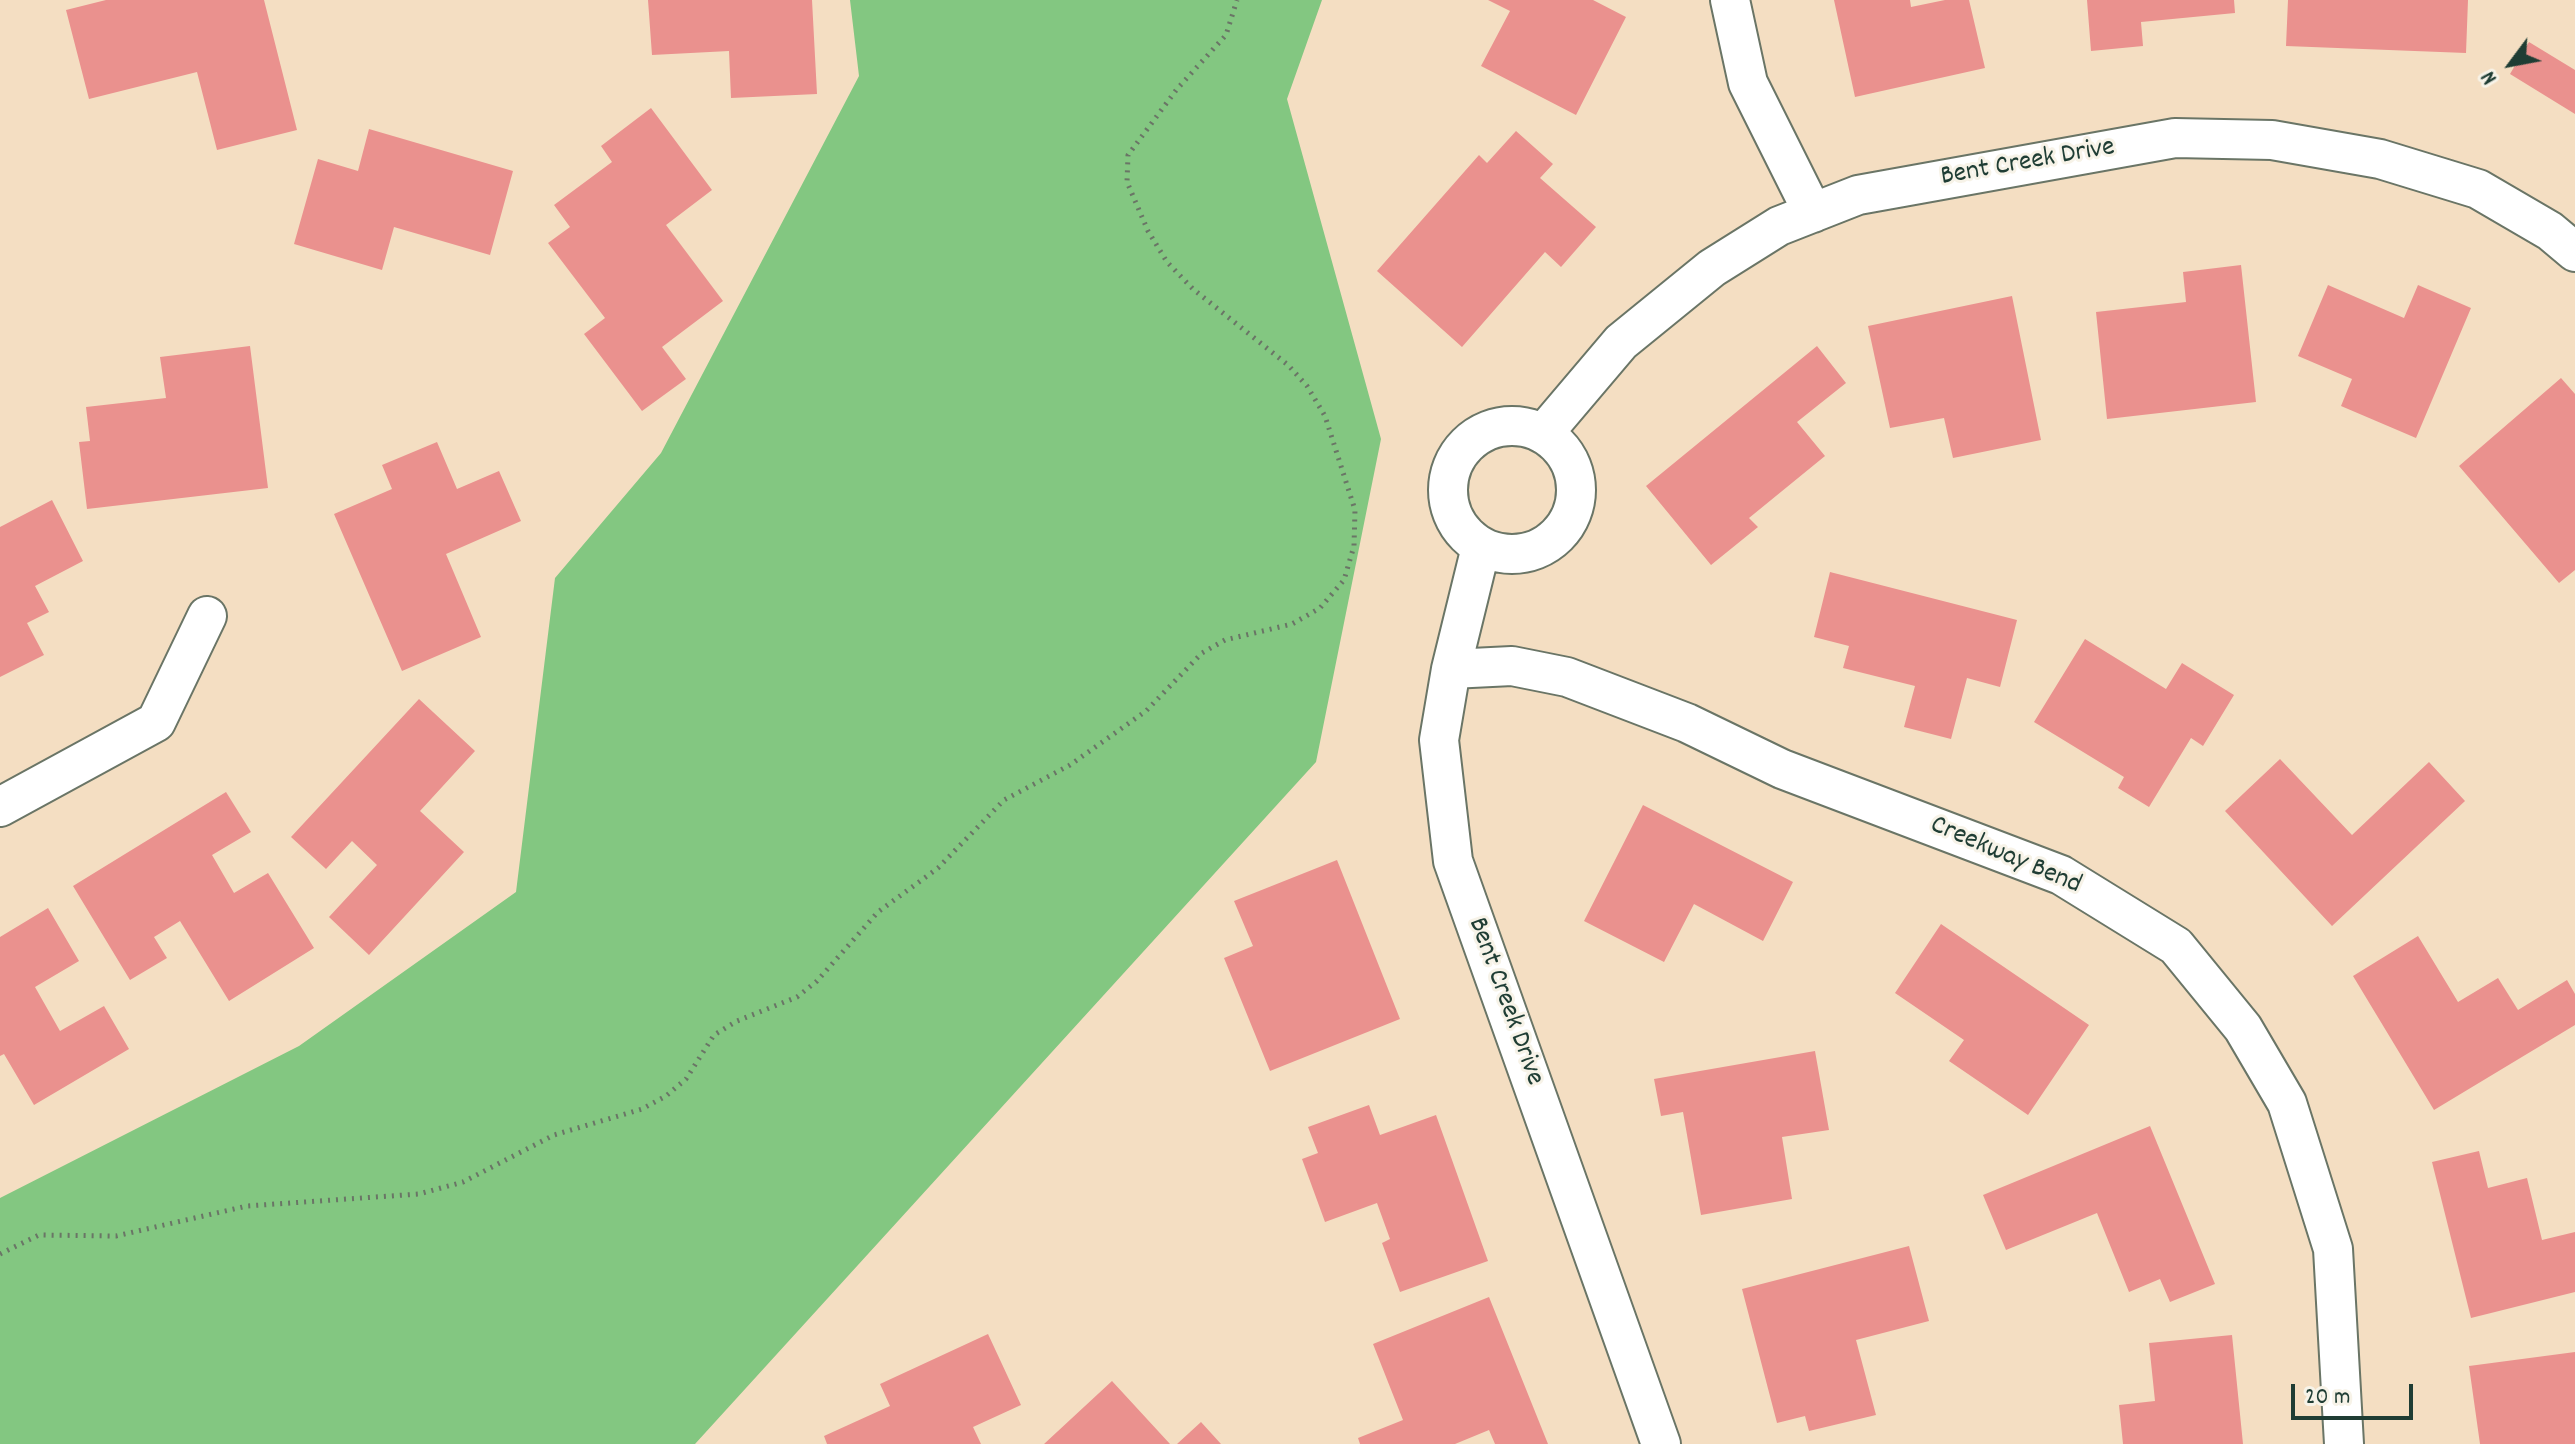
<!DOCTYPE html>
<html>
<head>
<meta charset="utf-8">
<style>
  body { margin:0 }
  #map { position:relative; width:2575px; height:1444px; overflow:hidden; background:#f4dec2; font-family:Dekko,sans-serif }
  canvas { display:block }
  .north { position:absolute; left:2471px; top:24px; width:80px; height:80px; -webkit-text-stroke:6px #f7f3e8; paint-order:stroke; rotate:238deg; font-size:22px; font-weight:700; line-height:32px; text-align:center; color:#1f3d34 }
  .north::after { content:''; display:block; margin:auto; width:28px; height:36px; background:#1f3d34; clip-path:polygon(50% 0,100% 100%,50% 72%,0 100%) }
  .scale { position:absolute; left:2291px; top:1384px; width:122px; height:36px; box-sizing:border-box; border:4px solid #1f3d34; border-top:0; padding-left:10px; font-size:24px; line-height:28px; white-space:nowrap; color:#1f3d34; -webkit-text-stroke:6px #f7f3e8; paint-order:stroke }
</style>
</head>
<body>
<div id="map">
<canvas width="2575" height="1444"></canvas>
<div class="north">N</div>
<div class="scale">20 m</div>
</div>
<script>
const ctx = document.querySelector('canvas').getContext('2d');
ctx.lineJoin = 'round';
function fillPath(path, color) { ctx.fillStyle = color; ctx.fill(path, 'evenodd'); }
const shape = rows => new Path2D(rows.map(r => 'M' + r).join(''));
function strokePath(path, color, width, dash) { ctx.strokeStyle = color; ctx.lineWidth = width; ctx.lineCap = dash ? 'butt' : 'round'; ctx.setLineDash(dash || []); ctx.stroke(path); }
function drawText(font, color, halo, rows, align = 'center') {
  ctx.font = font + ' Dekko,sans-serif'; ctx.lineWidth = 6; ctx.setLineDash([]); ctx.textBaseline = 'middle'; ctx.strokeStyle = halo; ctx.fillStyle = color; for (const [text, x, y, turn = 0] of rows) {
    ctx.save(); ctx.translate(x, y); ctx.rotate((+turn || 0) * Math.PI / 180); ctx.textAlign = isNaN(turn) ? turn : align; if (halo) ctx.strokeText(text, 0, 0); ctx.fillText(text, 0, 0); ctx.restore();
  }
}
fillPath(shape([
  [850,0,1322,0,1287,99,1381,439,1316,762,695,1444,0,1444,0,1198,299,1046,516,892,555,578,661,453,859,76]
]), '#83c781');
fillPath(shape([
  [106,0,264,0,297,130,217,150,197,72,89,99,66,10],
  [648,0,812,0,817,94,731,98,729,51,652,55],
  [1488,0,1593,0,1626,17,1576,115,1481,66,1510,11],
  [1834,0,1910,0,1911,7,1945,0,1969,0,1985,68,1855,97],
  [2087,0,2234,0,2235,13,2141,22,2143,46,2091,51],
  [2288,0,2468,0,2466,53,2286,46],
  [2529,42,2575,70,2575,114,2510,74],
  [651,108,712,190,666,225,723,301,662,347,686,379,642,411,584,334,605,318,548,243,570,227,554,205,612,162,601,146],
  [369,129,513,171,490,255,394,227,382,270,294,244,318,159,358,171],
  [1516,131,1553,164,1540,178,1596,227,1561,267,1545,252,1462,347,1377,271,1479,155,1487,163],
  [2241,265,2256,402,2107,419,2096,312,2186,302,2183,272],
  [2328,285,2404,318,2418,285,2471,308,2416,438,2341,406,2352,379,2298,356],
  [2012,296,2041,440,1953,458,1944,418,1890,428,1868,326],
  [250,346,268,488,87,509,79,442,90,441,86,407,166,398,160,357],
  [1817,346,1846,383,1797,422,1825,456,1749,518,1758,527,1711,565,1646,486],
  [2561,378,2575,394,2575,570,2559,583,2459,466],
  [437,442,457,489,499,471,521,521,446,554,481,637,402,671,334,514,392,489,382,465],
  [52,500,83,561,35,586,49,612,27,623,44,655,0,677,0,527],
  [1830,572,2017,620,2000,687,1967,678,1951,739,1904,727,1915,686,1843,668,1849,646,1814,637],
  [2085,639,2166,689,2182,663,2234,695,2203,746,2191,738,2149,807,2118,788,2124,777,2034,722],
  [419,699,475,751,420,811,464,852,369,955,329,917,377,865,352,841,326,869,291,837],
  [2280,759,2352,835,2429,762,2465,801,2332,926,2225,811],
  [226,792,251,832,212,855,234,893,268,873,314,948,229,1001,180,921,154,937,167,958,130,980,73,886],
  [1643,805,1793,882,1763,941,1694,904,1664,962,1584,921],
  [1337,860,1400,1019,1270,1071,1224,958,1253,946,1234,901],
  [48,908,79,961,35,987,60,1031,104,1006,129,1049,34,1105,4,1054,0,1056,0,937],
  [1941,924,2089,1025,2028,1115,1949,1061,1964,1040,1895,993],
  [2418,936,2458,1002,2498,978,2518,1010,2567,980,2575,994,2575,1025,2434,1110,2353,976],
  [1815,1051,1829,1130,1782,1137,1792,1199,1701,1215,1683,1112,1661,1116,1654,1079],
  [1369,1105,1380,1135,1436,1115,1488,1261,1400,1292,1382,1243,1390,1239,1377,1203,1325,1222,1302,1159,1318,1153,1308,1127],
  [2150,1126,2215,1284,2170,1302,2160,1279,2129,1292,2097,1213,2006,1250,1983,1195],
  [2479,1151,2488,1188,2527,1178,2542,1240,2575,1232,2575,1292,2471,1318,2432,1162],
  [1909,1246,1929,1321,1856,1340,1876,1415,1809,1431,1805,1416,1777,1423,1742,1289],
  [1489,1297,1548,1444,1495,1444,1489,1430,1455,1444,1360,1444,1358,1438,1403,1420,1373,1344],
  [988,1334,1021,1405,973,1427,981,1444,827,1444,824,1436,890,1406,880,1384],
  [2232,1335,2243,1444,2123,1444,2119,1405,2155,1401,2149,1343],
  [2575,1352,2575,1444,2480,1444,2469,1366],
  [1112,1381,1170,1444,1044,1444],
  [1201,1422,1221,1444,1177,1444]
]), '#ea918e');
const street = shape([
  [1730,0,1748,83,1813,213],
  '1448 490a64 64 0 1 1 128 0a64 64 0 1 1-128 0Z',
  [1543,434,1621,342,1712,268,1779,226,1858,195,2175,138,2272,140,2380,159,2478,189,2550,231,2575,252],
  [1481,547,1451,669,1439,740,1453,861,1661,1444],
  [1451,669,1512,666,1567,677,1687,723,1782,769,2061,875,2176,946,2243,1028,2287,1103,2333,1249,2344,1444],
  [0,807,156,722,207,616]
]);
strokePath(street, '#6a7566', 42);
strokePath(shape([
  [0,1254,39,1235,116,1236,247,1206,419,1194,463,1182,554,1135,642,1109,666,1096,686,1079,714,1035,737,1021,797,997,817,981,878,912,938,868,1004,800,1070,765,1146,711,1202,653,1225,640,1292,624,1320,608,1344,580,1354,546,1355,510,1325,416,1307,386,1288,365,1193,289,1167,262,1148,231,1127,182,1128,155,1177,89,1226,35,1237,0]
]), '#6a7566', 5, [2, 6]);
strokePath(street, '#fff', 38);
drawText('28px', '#1f3d34', '#f7f3e8', [
  ["Bent Creek Drive",2028,164,-10],
  ["Creekway Bend",2005,857,23],
  ["Bent Creek Drive",1504,1002,70]
]);
</script>
</body>
</html>
